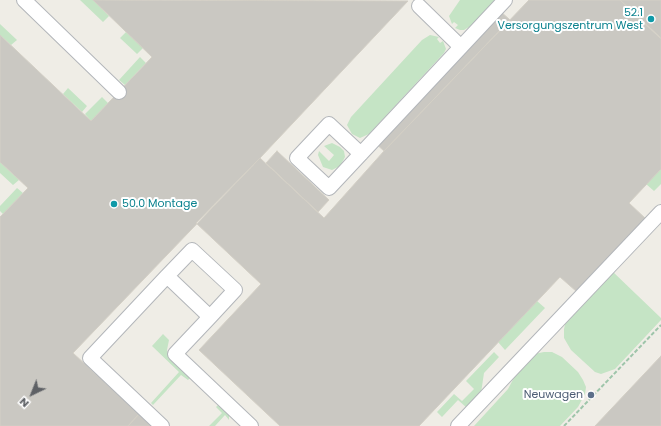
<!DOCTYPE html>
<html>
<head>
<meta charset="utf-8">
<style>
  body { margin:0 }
  #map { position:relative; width:661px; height:426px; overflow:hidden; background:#efede6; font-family:Poppins,sans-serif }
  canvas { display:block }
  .north { position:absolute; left:12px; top:374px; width:40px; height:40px; -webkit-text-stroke:3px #fff; paint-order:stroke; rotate:223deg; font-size:11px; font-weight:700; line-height:16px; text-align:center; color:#5e6165 }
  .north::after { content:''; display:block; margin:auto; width:14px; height:18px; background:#5e6165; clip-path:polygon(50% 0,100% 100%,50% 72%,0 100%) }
</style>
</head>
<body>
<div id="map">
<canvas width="661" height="426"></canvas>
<div class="north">N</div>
</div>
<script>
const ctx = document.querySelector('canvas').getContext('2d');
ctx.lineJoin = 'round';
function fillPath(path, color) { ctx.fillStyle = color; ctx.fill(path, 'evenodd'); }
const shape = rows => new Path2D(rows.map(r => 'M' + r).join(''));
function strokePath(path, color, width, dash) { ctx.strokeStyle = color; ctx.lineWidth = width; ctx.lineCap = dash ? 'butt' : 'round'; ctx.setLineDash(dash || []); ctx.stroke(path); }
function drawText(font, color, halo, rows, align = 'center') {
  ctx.font = font + ' Poppins,sans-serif'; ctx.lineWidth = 4; ctx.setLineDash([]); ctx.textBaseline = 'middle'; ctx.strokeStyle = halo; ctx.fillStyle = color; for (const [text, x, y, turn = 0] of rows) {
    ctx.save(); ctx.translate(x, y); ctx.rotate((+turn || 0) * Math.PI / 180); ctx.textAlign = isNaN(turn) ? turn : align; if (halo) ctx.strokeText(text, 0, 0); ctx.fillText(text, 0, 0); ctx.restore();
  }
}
fillPath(shape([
  [80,0,93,0,109,16,103,22],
  [460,0,495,0,472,25,464,30,460,30,455,28,458,25,454,22,452,24,449,16],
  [0,24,17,40,11,45,0,35],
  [126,32,143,48,137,54,120,38],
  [430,35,439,37,437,39,440,43,443,41,446,49,444,53,369,134,360,138,352,134,347,125,351,117,422,40],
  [140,57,146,63,125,85,119,80],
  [68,88,87,106,82,112,63,94],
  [102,97,108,103,91,121,85,114],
  [332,143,340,147,344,151,345,157,340,166,332,170,323,167,318,155,319,151,329,161,334,155,324,146],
  [0,162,19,180,13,185,0,173],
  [661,169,661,184,654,191,646,184],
  [17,188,23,193,3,214,0,211,0,206],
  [612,271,661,318,661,320,615,369,601,374,595,372,571,350,564,338,564,329,566,320],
  [537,301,545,308,505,350,498,342],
  [163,334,169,340,167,350,168,355,190,378,188,380,181,375,153,405,151,403,179,372,152,346],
  [494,352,499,357,484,373,481,393,467,408,458,400,442,417,437,412,454,394,462,401,474,389,466,381],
  [544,352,552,352,562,357,578,372,583,380,586,387,585,394,578,407,560,426,474,426,508,389,516,374,534,354],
  [219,404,229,414,229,420,225,415,215,426,209,426,222,413,216,407]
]), '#c5e4c5');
const building = shape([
  [93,0,408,1,260,158,73,353,139,414,128,426,0,426,0,217,28,188,0,162,0,35,91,121,152,57,93,0],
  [529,0,620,0,661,39,661,169,629,203,646,219,577,292,560,277,419,426,280,426,199,350,261,284,196,223,260,158,324,218,384,151,529,0],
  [620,0,661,0,661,38,620,0],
  [499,10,510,20,384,151,374,142,499,10],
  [277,151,329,200,318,212,266,163,277,151],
  [661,356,661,426,595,426,661,356],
  [139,414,152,426,128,426,139,414]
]);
fillPath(building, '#cac8c2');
strokePath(building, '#d3cfc5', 1);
const minor = shape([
  [24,0,119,92],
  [419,6,461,47],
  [361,154,329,124,297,158,329,188,505,0],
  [210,317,167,276,192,250,235,290,210,317,175,354,251,426],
  [162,426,90,358,167,276],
  [458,426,661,212]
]);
strokePath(minor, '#b3b6ba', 16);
strokePath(shape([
  [564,426,661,325]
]), '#9ec5aa', 2, [4, 2]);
strokePath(minor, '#fff', 14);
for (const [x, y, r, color] of [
  [651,19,4,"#0f9aa8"],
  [114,204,4,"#0f9aa8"],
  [591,395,4,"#5c6f8a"]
]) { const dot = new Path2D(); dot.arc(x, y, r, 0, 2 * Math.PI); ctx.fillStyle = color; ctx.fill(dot); strokePath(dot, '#fff', 1.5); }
drawText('11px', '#0d838f', '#fff', [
  ["52.1",643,13],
  ["Versorgungszentrum West",643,26],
  ["50.0 Montage",122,204,"left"]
], 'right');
drawText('11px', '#4e5e75', '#fff', [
  ["Neuwagen",583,395]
], 'right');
</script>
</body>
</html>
